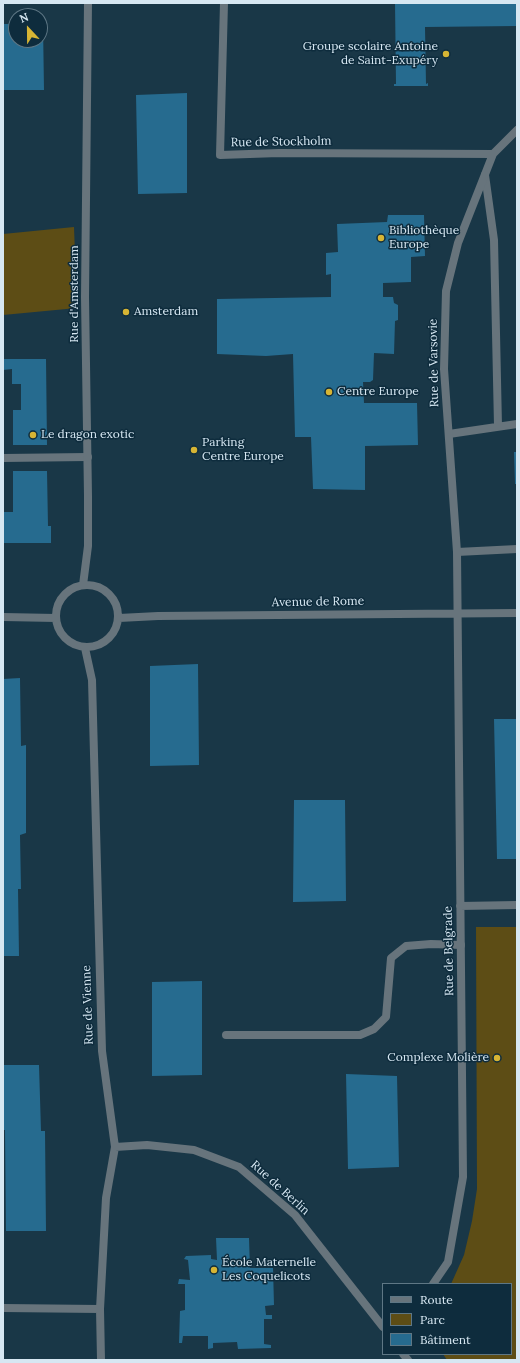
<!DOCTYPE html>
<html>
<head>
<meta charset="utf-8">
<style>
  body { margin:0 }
  #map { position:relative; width:520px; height:1363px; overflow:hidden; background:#193747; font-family:Lora,serif }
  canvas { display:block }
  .frame { position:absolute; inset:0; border:4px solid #d6e7f2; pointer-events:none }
  .legend { position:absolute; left:382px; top:1283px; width:130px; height:72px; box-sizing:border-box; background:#0e2c3d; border:1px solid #5e7785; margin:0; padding:5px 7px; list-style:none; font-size:12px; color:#d6e7f2 }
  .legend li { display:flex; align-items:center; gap:8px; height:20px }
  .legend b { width:20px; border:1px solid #5e7785 }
  .north { position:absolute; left:8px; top:8px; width:40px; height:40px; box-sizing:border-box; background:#0e2c3d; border:1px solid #5e7785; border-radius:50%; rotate:338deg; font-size:11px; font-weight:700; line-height:16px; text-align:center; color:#d6e7f2 }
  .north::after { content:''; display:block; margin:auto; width:14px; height:18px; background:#d7b534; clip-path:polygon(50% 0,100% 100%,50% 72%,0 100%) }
</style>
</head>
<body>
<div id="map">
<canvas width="520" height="1363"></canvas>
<div class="frame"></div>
<ul class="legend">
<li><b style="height:5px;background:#67747c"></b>Route</li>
<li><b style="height:11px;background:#5d4d15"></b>Parc</li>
<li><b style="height:11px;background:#266b8f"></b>Bâtiment</li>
</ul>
<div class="north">N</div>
</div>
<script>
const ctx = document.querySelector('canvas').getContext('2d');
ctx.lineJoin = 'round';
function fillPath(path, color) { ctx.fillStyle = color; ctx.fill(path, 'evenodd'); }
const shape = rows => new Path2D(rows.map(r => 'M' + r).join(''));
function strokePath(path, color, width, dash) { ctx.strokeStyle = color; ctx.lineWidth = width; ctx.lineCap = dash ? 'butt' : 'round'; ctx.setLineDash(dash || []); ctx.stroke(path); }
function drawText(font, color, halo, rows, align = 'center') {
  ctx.font = font + ' Lora,serif'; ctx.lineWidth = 3; ctx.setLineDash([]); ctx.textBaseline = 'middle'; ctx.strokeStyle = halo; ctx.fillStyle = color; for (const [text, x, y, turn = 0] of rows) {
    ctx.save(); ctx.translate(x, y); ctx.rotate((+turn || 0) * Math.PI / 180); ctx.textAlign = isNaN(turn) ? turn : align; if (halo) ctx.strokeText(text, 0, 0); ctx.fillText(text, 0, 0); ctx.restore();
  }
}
fillPath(shape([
  [74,227,77,308,3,315,3,234],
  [476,927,517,927,517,1360,447,1360,443,1354,511,1354,511,1284,451,1284,464,1255,472,1221,477,1189]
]), '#5d4d15');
fillPath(shape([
  [395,3,517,3,517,26,425,27,426,84,428,83,428,86,394,86,394,84,396,84],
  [3,24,16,24,16,40,40,40,40,24,43,24,44,90,3,90],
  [187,93,187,193,138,194,136,95],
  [388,215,424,215,425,256,411,257,411,282,383,283,383,297,393,297,394,303,398,305,398,320,395,321,394,354,374,353,373,380,370,382,363,382,364,403,417,403,418,445,365,446,365,490,313,489,311,437,295,437,293,354,266,356,217,354,217,299,331,297,331,274,326,275,326,253,338,252,337,224,387,222],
  [3,359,46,359,47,445,13,445,13,410,21,410,21,384,12,384,12,369,3,370],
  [514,452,517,452,517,484,515,484],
  [13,471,47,471,48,526,51,526,51,543,3,543,3,512,13,512],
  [198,664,199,765,150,766,150,666],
  [20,678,21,746,26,745,26,833,20,835,21,889,18,889,19,956,3,956,3,679],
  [494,719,517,719,517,859,497,859],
  [294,800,345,800,346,901,293,902],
  [202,981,202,1075,152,1076,152,982],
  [3,1065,39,1065,41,1131,45,1131,46,1231,6,1231,5,1130,3,1130],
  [346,1074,397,1076,399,1167,348,1169],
  [216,1238,249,1238,250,1268,273,1268,274,1305,265,1306,266,1315,272,1315,272,1319,264,1319,264,1344,271,1345,271,1348,238,1349,237,1342,213,1343,213,1348,208,1349,208,1336,183,1336,182,1343,179,1343,180,1311,185,1310,185,1284,178,1284,179,1279,190,1280,188,1260,184,1259,186,1256,211,1255,211,1259,217,1260]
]), '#266b8f');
strokePath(shape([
  [485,175,494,240,498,426],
  [449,434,517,424],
  [3,458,88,457],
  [457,552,517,549],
  [226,1035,360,1035,374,1029,386,1017,391,958,406,946,431,944,461,945]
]), '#67747c', 8);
strokePath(shape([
  [224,3,220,155,279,153,493,154],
  '56 616a31 31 0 1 1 62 0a31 31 0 1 1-62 0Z',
  [83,585,88,546,88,496,85,297,88,3],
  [3,617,56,618],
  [119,618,158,616,517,613],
  [85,648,92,680,102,1051,115,1147,106,1198,100,1309,101,1360],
  [460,906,517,905],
  [115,1147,147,1145,194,1150,239,1167,295,1215,383,1327],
  [433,1284,448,1262,463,1177,457,552,444,369,446,291,458,243,493,154,517,130],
  [3,1308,100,1309],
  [403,1354,408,1360]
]), '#67747c', 8);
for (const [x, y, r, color] of [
  [446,54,4,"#d7b534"],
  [381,238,4,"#d7b534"],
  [126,312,4,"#d7b534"],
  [329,392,4,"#d7b534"],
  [33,435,4,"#d7b534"],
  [194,450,4,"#d7b534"],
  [497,1058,4,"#d7b534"],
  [214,1270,4,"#d7b534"]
]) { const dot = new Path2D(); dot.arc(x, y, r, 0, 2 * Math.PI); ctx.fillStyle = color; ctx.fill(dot); strokePath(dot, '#0e2c3d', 1.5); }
drawText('12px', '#d6e7f2', '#0e2c3d', [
  ["Groupe scolaire Antoine",438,47,"right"],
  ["de Saint-Exupéry",438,61,"right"],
  ["Bibliothèque",389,231],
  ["Europe",389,245],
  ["Amsterdam",134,312],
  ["Centre Europe",337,392],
  ["Le dragon exotic",41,435],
  ["Parking",202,443],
  ["Centre Europe",202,457],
  ["Complexe Molière",489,1058,"right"],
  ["École Maternelle",222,1263],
  ["Les Coquelicots",222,1277]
], 'left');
drawText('12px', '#d6e7f2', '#0e2c3d', [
  ["Rue de Stockholm",281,142,-1],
  ["Rue d'Amsterdam",75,294,-90],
  ["Rue de Varsovie",434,363,-91],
  ["Avenue de Rome",318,602,-1],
  ["Rue de Belgrade",449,951,-91],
  ["Rue de Vienne",88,1005,-92],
  ["Rue de Berlin",280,1188,42]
]);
</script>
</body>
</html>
